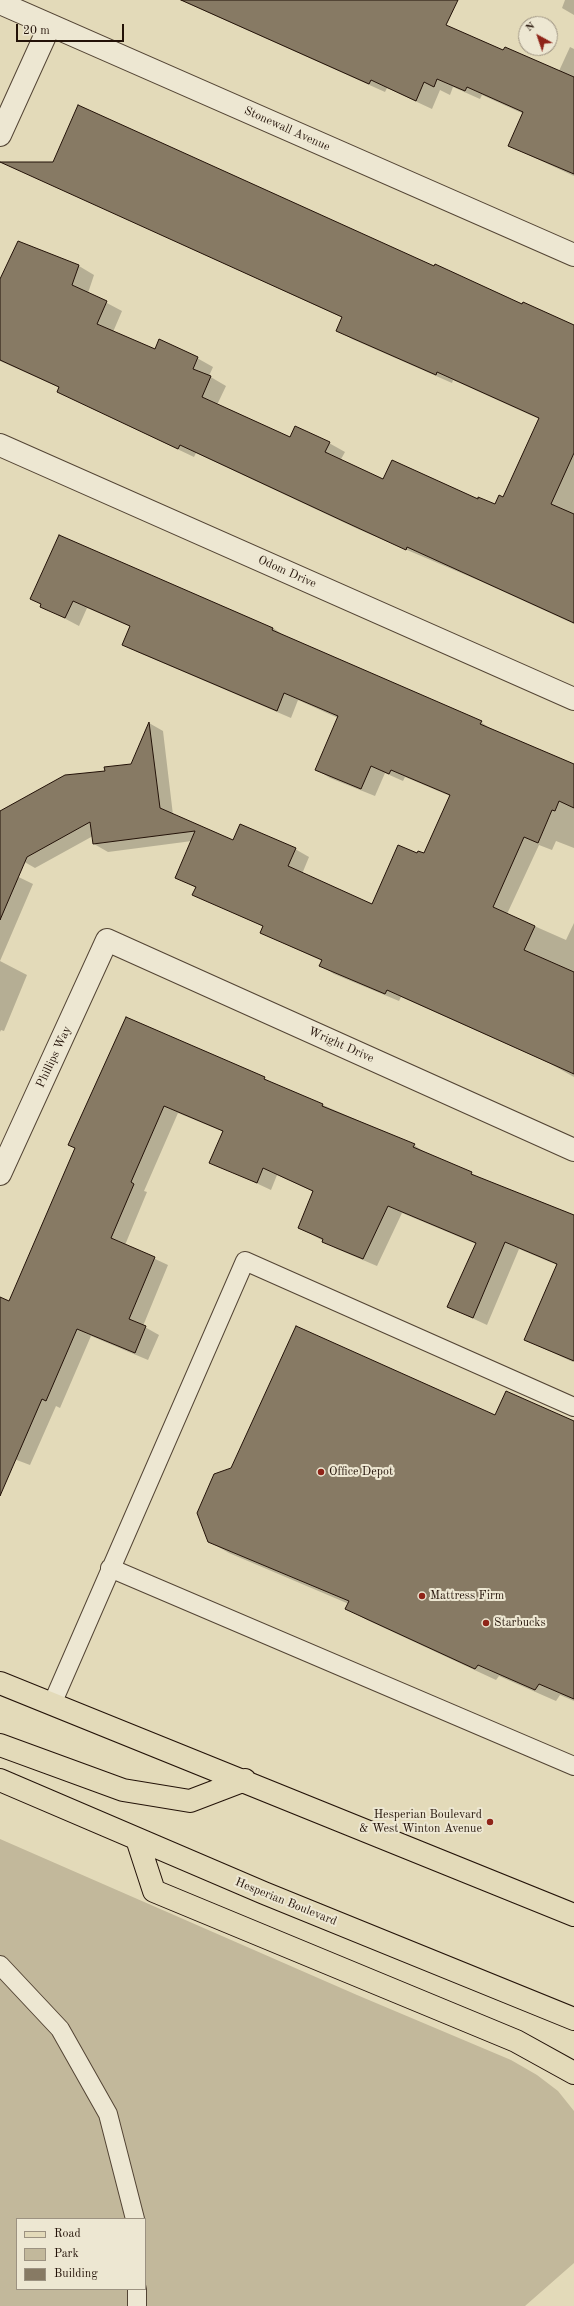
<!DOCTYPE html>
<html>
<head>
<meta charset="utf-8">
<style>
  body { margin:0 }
  #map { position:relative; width:574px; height:2306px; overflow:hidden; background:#e3dab9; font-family:"Old Standard TT",serif }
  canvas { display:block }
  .legend { position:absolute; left:16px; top:2218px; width:130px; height:72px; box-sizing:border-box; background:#ede7d2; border:1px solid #9c9281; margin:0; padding:5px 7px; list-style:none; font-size:12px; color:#231208 }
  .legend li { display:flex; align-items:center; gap:8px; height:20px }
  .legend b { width:20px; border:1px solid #9c9281 }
  .north { position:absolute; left:518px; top:16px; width:40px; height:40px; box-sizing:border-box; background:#ede7d2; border:1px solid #9c9281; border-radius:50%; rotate:320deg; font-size:11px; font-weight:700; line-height:16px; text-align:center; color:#231208 }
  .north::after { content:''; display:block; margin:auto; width:14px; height:18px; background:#8f2418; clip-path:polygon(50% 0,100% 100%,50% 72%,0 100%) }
  .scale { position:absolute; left:16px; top:24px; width:108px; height:18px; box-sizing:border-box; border:2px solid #231208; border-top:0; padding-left:5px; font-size:12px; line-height:14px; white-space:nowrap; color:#231208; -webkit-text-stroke:3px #ede7d2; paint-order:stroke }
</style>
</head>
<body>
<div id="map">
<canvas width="574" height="2306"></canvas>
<ul class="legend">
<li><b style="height:5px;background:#e3dab9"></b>Road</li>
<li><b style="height:11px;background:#c2b89b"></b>Park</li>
<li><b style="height:11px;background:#877a64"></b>Building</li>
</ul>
<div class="north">N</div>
<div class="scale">20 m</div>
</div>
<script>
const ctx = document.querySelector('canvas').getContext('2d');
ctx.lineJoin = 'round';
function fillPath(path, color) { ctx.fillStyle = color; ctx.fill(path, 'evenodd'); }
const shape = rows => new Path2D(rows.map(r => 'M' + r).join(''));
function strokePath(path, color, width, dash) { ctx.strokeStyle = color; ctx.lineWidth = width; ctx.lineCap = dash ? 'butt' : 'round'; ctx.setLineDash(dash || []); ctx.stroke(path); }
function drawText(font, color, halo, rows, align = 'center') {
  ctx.font = font + ' "Old Standard TT",serif'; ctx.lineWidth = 4; ctx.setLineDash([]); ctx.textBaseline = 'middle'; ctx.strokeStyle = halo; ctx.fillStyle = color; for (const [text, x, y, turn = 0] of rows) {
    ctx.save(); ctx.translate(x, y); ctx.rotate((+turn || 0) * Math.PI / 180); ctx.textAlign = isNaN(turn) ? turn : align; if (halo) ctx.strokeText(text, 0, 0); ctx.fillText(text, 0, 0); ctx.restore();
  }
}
fillPath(shape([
  [0,1839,357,1995,511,2060,537,2075,558,2091,574,2111,574,2263,525,2306,0,2306],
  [17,2219,145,2219,145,2289,17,2289]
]), '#c2b89b');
fillPath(shape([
  [180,0,389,0,504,52,559,71,570,47,574,49,574,176,509,146,524,114,482,95,480,99,453,87,450,95,440,90,432,109,387,88,385,92],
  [565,0,574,0,574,15,562,8],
  [4,163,434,267,435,265,574,327,574,624,480,581,360,530,196,453,194,457,74,400,58,391,60,388,0,361,0,282,18,243,79,266,94,275,88,293,122,311,113,332,155,350,197,358,213,367,209,376,226,386,217,405,290,438,329,443,345,452,340,461,383,481,478,500,496,506,504,499,539,419,453,380,452,383,352,339,337,330,343,318],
  [60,537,273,628,286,637,481,722,495,732,574,766,574,848,556,841,552,850,539,845,507,914,566,940,574,923,574,1077,549,1063,401,997,399,1001,334,974,321,966,322,961,261,933,264,927,194,895,196,888,176,877,192,841,108,852,94,844,93,836,35,868,21,860,0,823,0,812,106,771,132,765,149,723,163,731,173,815,234,841,295,849,309,857,302,874,373,905,418,854,424,854,450,796,405,777,403,781,385,773,375,796,330,778,317,770,338,718,298,700,291,718,137,652,123,644,131,627,87,608,79,626,41,606,42,605,32,599],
  [0,868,33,884,0,961,27,975,4,1031,1,1030,0,1032],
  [127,1019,414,1145,427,1154,485,1181,534,1202,535,1199,574,1216,573,1362,525,1340,557,1265,519,1249,487,1325,448,1307,476,1244,402,1213,377,1266,337,1249,299,1227,314,1192,277,1175,271,1190,211,1162,224,1132,178,1113,144,1191,147,1192,125,1245,168,1265,143,1326,159,1335,148,1360,91,1336,60,1408,56,1406,30,1465,14,1459,0,1493,0,1318,9,1303,76,1148],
  [495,1416,574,1423,574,1701,560,1695,556,1701,499,1676,496,1680,367,1620,346,1608,349,1604,229,1553,208,1541]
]), '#0003');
const building = shape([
  [181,0,458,0,446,25,503,50,505,47,574,77,574,174,508,146,523,112,467,87,465,91,437,79,434,87,424,82,416,101,371,80,369,84,181,0],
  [78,105,434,266,435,264,522,304,523,302,574,325,574,453,551,504,574,514,574,623,407,547,406,550,343,521,180,445,178,449,57,392,59,387,0,360,0,279,18,241,79,265,72,285,107,301,97,324,155,349,159,339,198,357,193,369,211,376,202,397,290,437,295,426,330,442,325,452,383,479,392,460,478,499,478,497,495,504,499,495,503,497,539,418,437,372,436,375,336,331,342,317,0,162,53,162,78,105],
  [59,535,273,628,272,630,482,721,480,724,574,764,574,808,559,801,555,811,552,810,538,843,524,837,493,907,535,926,524,950,574,972,574,1074,387,990,385,994,319,966,322,960,260,933,263,926,192,895,196,887,175,878,195,831,93,844,90,822,27,857,0,920,0,811,65,775,105,771,104,767,131,764,149,722,160,808,233,840,240,824,296,848,288,866,372,904,398,845,417,853,418,851,424,853,450,795,391,770,389,774,371,766,361,789,315,770,338,716,284,693,277,711,122,645,130,626,73,601,65,618,40,607,41,604,30,599,59,535],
  [126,1017,265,1077,264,1079,323,1104,322,1106,415,1144,413,1147,472,1172,471,1174,574,1215,574,1361,524,1340,557,1264,505,1242,473,1318,447,1307,476,1243,388,1206,363,1259,322,1242,323,1239,298,1228,313,1191,263,1168,257,1183,209,1163,223,1131,164,1106,131,1182,134,1184,111,1238,155,1257,129,1319,146,1326,135,1353,77,1329,46,1401,42,1399,0,1496,0,1297,9,1301,75,1148,68,1145,126,1017],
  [296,1326,495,1415,506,1391,574,1421,574,1699,539,1684,535,1690,478,1665,475,1669,345,1609,349,1601,208,1542,197,1513,214,1474,231,1468,296,1326]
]);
fillPath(building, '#877a64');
strokePath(building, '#231208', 1);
const lane = shape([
  [110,1568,574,1766],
  [52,1704,245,1261,574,1407],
  [0,1965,60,2029,108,2114,135,2219],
  [137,2289,137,2306]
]);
const street = shape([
  [0,3,574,255],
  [0,135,50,25],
  [0,445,574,699],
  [0,1174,107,940,574,1150]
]);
const primary = shape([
  [0,1683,574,1915],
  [0,1745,123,1790,190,1801,245,1780],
  [0,1780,264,1893,574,2019],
  [137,1839,154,1891,516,2041,574,2073]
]);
strokePath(lane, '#534434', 20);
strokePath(street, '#534434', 24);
strokePath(primary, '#231208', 24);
strokePath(lane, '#ede7d2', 18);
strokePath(street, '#ede7d2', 22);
strokePath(primary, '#e3dab9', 22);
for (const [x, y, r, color] of [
  [321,1472,4,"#8f2418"],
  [422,1596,4,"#8f2418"],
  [486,1623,4,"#8f2418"],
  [490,1822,4,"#8f2418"]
]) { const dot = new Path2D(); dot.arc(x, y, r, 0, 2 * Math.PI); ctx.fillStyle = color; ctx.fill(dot); strokePath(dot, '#ede7d2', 1.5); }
drawText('12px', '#231208', '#ede7d2', [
  ["Stonewall Avenue",287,129,24],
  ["Odom Drive",287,572,24],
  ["Wright Drive",341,1045,24],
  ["Phillips Way",54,1057,-65],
  ["Hesperian Boulevard",286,1902,22]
]);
drawText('12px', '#231208', '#ede7d2', [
  ["Office Depot",329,1472],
  ["Mattress Firm",430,1596],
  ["Starbucks",494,1623],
  ["Hesperian Boulevard",482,1815,"right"],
  ["& West Winton Avenue",482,1829,"right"]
], 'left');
</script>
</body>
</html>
